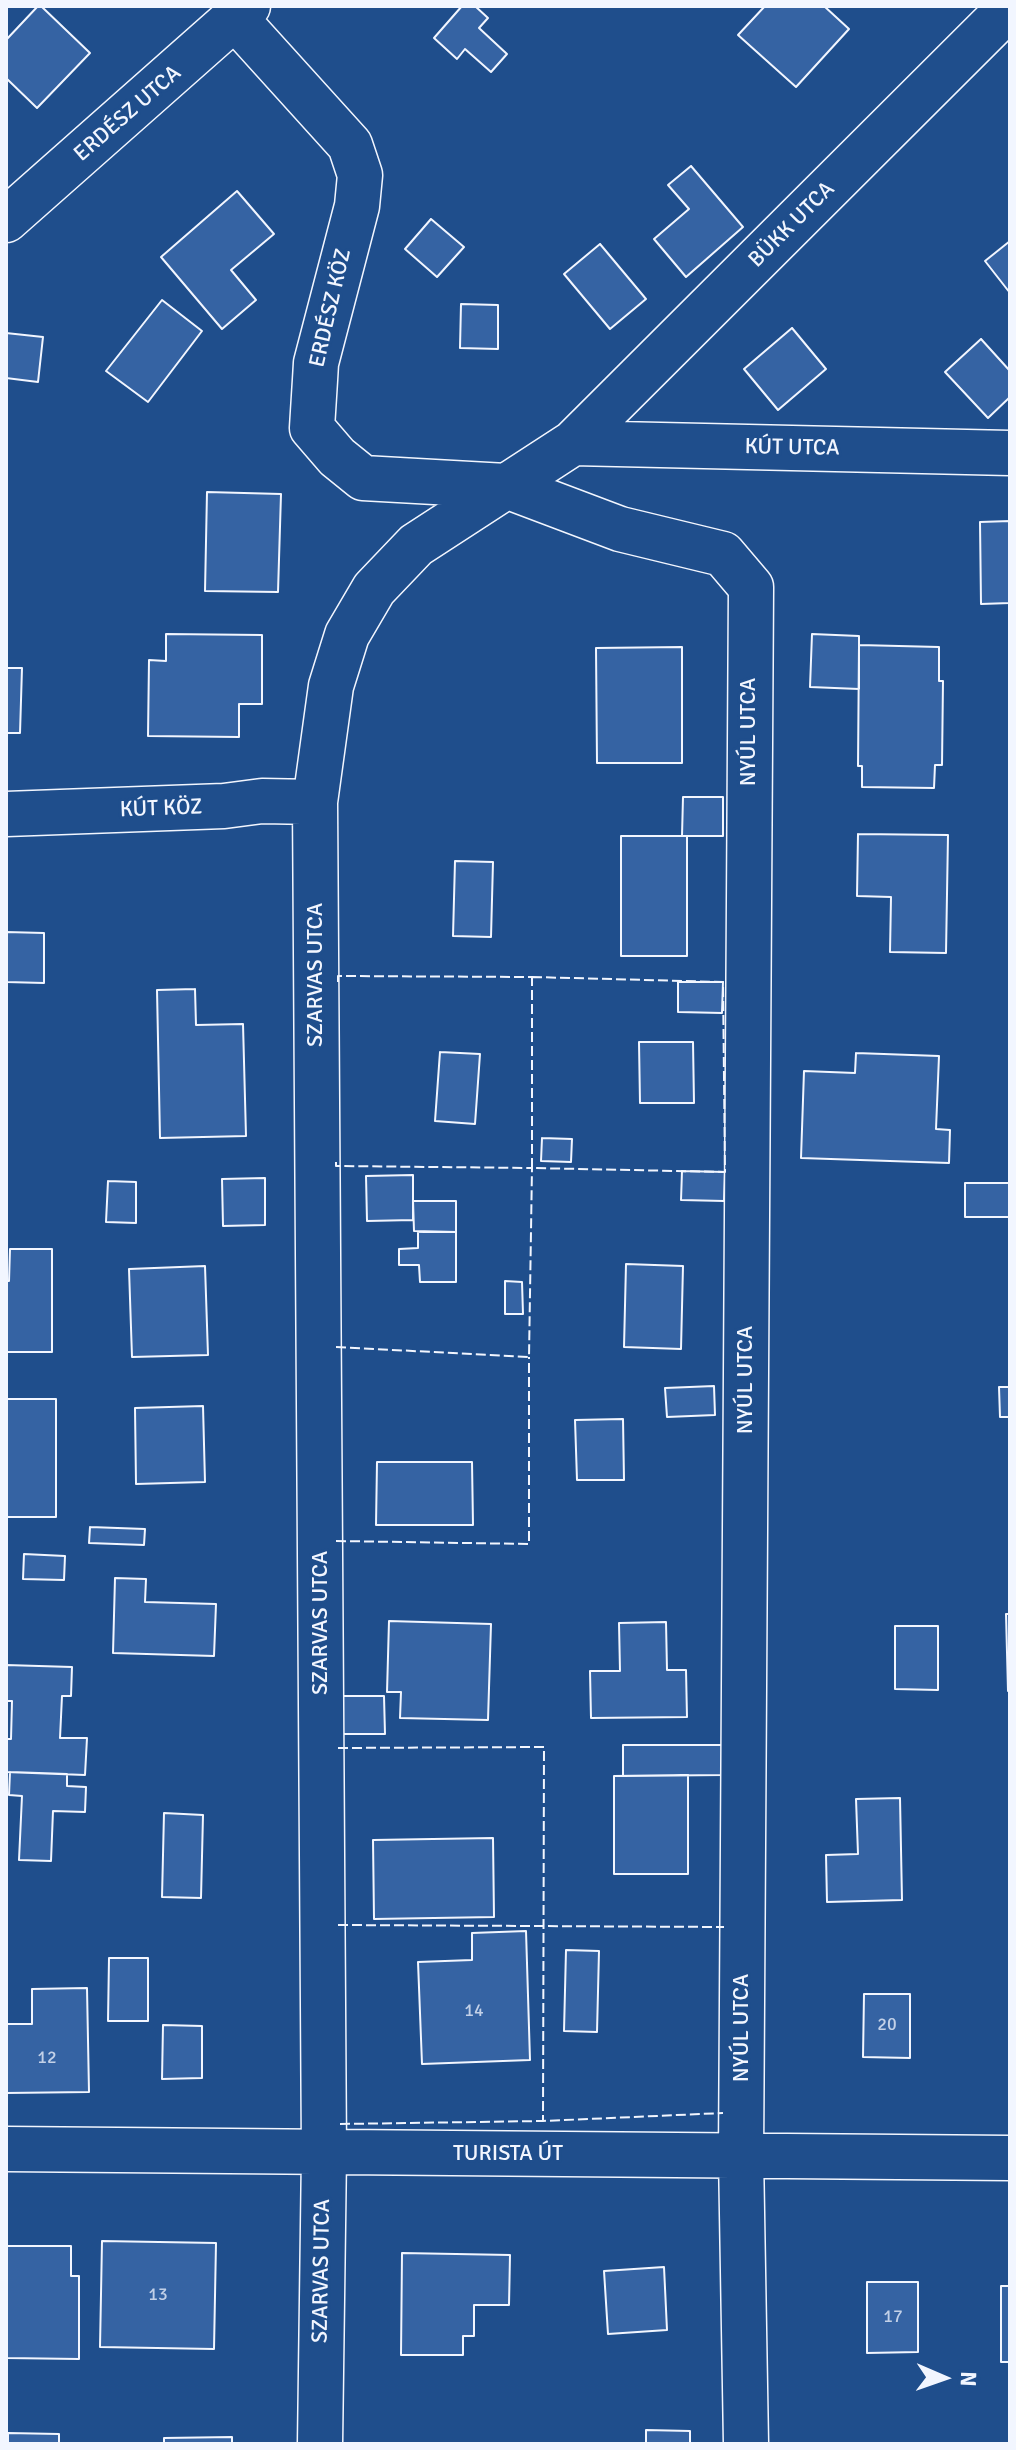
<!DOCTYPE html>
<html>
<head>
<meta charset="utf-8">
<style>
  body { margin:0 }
  #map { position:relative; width:1016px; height:2450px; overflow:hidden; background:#1f4e8c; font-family:Signika,sans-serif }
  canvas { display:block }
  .frame { position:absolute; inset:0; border:8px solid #f2f6ff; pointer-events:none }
  .north { position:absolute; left:904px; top:2338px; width:80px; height:80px; -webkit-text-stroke:6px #1f4e8c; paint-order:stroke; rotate:92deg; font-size:22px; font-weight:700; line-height:32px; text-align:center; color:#f2f6ff }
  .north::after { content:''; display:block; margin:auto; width:28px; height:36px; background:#f2f6ff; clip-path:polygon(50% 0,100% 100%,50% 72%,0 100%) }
</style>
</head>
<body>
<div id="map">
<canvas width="1016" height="2450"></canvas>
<div class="frame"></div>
<div class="north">N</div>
</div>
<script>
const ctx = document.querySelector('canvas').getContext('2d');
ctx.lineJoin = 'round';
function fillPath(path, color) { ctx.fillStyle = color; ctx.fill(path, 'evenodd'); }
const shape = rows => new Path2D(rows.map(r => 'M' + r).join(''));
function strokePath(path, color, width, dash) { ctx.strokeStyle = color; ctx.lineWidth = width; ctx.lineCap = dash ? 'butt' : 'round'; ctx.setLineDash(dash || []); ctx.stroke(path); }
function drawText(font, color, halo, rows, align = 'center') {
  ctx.font = font + ' Signika,sans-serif'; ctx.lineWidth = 6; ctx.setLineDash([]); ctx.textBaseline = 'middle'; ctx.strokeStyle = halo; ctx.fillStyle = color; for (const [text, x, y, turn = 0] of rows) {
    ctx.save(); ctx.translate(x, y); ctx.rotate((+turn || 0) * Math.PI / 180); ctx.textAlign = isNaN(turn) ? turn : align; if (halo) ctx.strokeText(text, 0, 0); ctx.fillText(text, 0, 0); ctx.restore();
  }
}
const building = shape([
  [38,6,41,6,90,53,37,108,6,78,6,40,38,6],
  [462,6,475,6,488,18,479,28,507,54,491,72,465,49,457,59,434,38,462,6],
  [765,6,824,6,849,29,796,87,738,35,765,6],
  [691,166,743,227,686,277,654,239,689,209,668,185,691,166],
  [237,191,274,234,231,270,256,300,222,329,161,257,237,191],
  [431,219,464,247,437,277,405,249,431,219],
  [1010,241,1010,293,985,261,1010,241],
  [600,244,646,299,610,329,564,274,600,244],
  [162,300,202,331,148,402,106,371,162,300],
  [461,304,498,305,498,349,460,348,461,304],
  [792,328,826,369,778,410,744,369,792,328],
  [6,333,43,337,38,382,6,378,6,333],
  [981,339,1010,371,1010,397,988,418,945,372,981,339],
  [207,492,281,494,278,592,205,591,207,492],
  [1010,521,1010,603,981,604,980,522,1010,521],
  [166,634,262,635,262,704,239,704,239,737,148,736,149,660,166,661,166,634],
  [812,634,859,636,859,689,810,687,812,634],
  [859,645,939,647,939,681,943,681,942,765,935,765,934,788,862,787,862,766,858,766,859,645],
  [682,647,682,763,597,763,596,648,682,647],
  [6,668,22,668,20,733,6,733,6,668],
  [683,797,723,797,723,836,682,836,683,797],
  [858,834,948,835,946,953,890,952,891,897,857,896,858,834],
  [621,836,687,836,687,956,621,956,621,836],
  [455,861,493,862,491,937,453,936,455,861],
  [6,932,44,933,44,983,6,982,6,932],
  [678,982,723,982,722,1013,678,1012,678,982],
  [195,989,196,1025,243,1024,246,1136,160,1138,157,990,195,989],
  [639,1042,693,1042,694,1103,640,1103,639,1042],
  [440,1052,480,1054,475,1124,435,1121,440,1052],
  [856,1053,939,1056,936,1129,950,1130,949,1163,801,1158,804,1071,855,1073,856,1053],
  [542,1138,572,1139,571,1162,541,1161,542,1138],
  [682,1171,725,1172,724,1201,681,1200,682,1171],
  [413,1175,413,1220,367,1221,366,1176,413,1175],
  [265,1178,265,1225,223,1226,222,1179,265,1178],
  [108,1181,136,1182,136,1223,106,1222,108,1181],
  [965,1183,1010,1183,1010,1217,965,1217,965,1183],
  [413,1201,456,1201,456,1232,414,1231,413,1201],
  [418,1232,456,1232,456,1282,420,1282,419,1265,399,1265,399,1249,418,1248,418,1232],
  [10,1249,52,1249,52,1352,6,1352,6,1281,9,1281,10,1249],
  [626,1264,683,1266,681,1349,624,1347,626,1264],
  [205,1266,208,1355,132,1357,129,1269,205,1266],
  [505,1281,522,1282,523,1314,505,1314,505,1281],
  [714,1386,715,1415,667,1417,665,1388,714,1386],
  [999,1387,1010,1387,1010,1417,1000,1417,999,1387],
  [6,1399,56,1399,56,1517,6,1517,6,1399],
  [203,1406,205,1482,136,1484,135,1408,203,1406],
  [623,1419,624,1480,577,1480,575,1420,623,1419],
  [377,1462,472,1462,473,1525,376,1525,377,1462],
  [90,1527,145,1529,144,1545,89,1543,90,1527],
  [24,1554,65,1556,64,1580,23,1579,24,1554],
  [115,1578,146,1579,145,1602,216,1604,214,1656,113,1653,115,1578],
  [1006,1614,1010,1614,1010,1691,1008,1691,1006,1614],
  [389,1621,491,1624,488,1720,400,1718,401,1692,387,1692,389,1621],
  [666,1622,667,1670,686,1670,687,1717,591,1718,590,1671,620,1671,619,1623,666,1622],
  [895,1626,938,1626,938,1690,895,1689,895,1626],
  [6,1665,72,1667,71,1696,62,1696,60,1738,87,1738,85,1775,6,1772,6,1739,11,1739,12,1701,6,1701,6,1665],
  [336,1696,384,1696,385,1734,336,1734,336,1696],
  [623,1745,724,1745,724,1775,623,1776,623,1745],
  [10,1772,67,1774,67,1786,86,1787,85,1812,53,1811,51,1861,19,1860,22,1796,9,1795,10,1772],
  [688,1775,688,1874,614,1874,614,1776,688,1775],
  [900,1798,902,1900,827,1902,826,1855,858,1854,856,1799,900,1798],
  [164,1813,203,1815,201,1898,162,1897,164,1813],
  [493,1838,494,1917,374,1919,373,1840,493,1838],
  [526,1931,530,2060,422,2064,418,1962,472,1960,472,1933,526,1931],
  [566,1950,599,1951,597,2032,564,2031,566,1950],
  [109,1958,148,1958,148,2021,108,2021,109,1958],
  [87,1988,89,2092,6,2093,6,2024,32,2024,32,1989,87,1988],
  [864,1994,910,1994,910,2058,863,2057,864,1994],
  [163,2025,202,2026,202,2078,162,2079,163,2025],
  [102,2241,216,2243,214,2349,100,2347,102,2241],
  [6,2246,71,2246,71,2276,79,2276,79,2359,6,2358,6,2246],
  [402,2253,510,2255,509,2305,474,2305,474,2336,463,2336,463,2355,401,2355,402,2253],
  [664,2267,667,2330,608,2334,604,2271,664,2267],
  [867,2282,918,2282,918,2352,867,2353,867,2282],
  [1001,2286,1010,2286,1010,2362,1001,2362,1001,2286],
  [646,2430,690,2431,690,2444,646,2444,646,2430],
  [8,2433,59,2434,59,2444,8,2444,8,2433],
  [232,2437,232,2444,164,2444,164,2438,232,2437]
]);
fillPath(building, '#3563a3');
strokePath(building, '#f2f6ff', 2);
const minor = shape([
  [236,19,350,145,360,175,357,206,316,363,315,380,312,428,337,457,363,478,506,486,620,529,723,554,751,587,741,2155,746,2444],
  [6,220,248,6],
  [573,443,1010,453],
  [6,814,224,806,262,801,315,802],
  [6,2149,1010,2158],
  [320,2444,324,2153,315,802,331,686,347,635,374,589,416,545,573,443,1010,7]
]);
strokePath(minor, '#f2f6ff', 47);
strokePath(minor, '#1f4e8c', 44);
strokePath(shape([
  [532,977,723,982,725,1172,532,1168,532,977],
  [338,982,338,976,532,977],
  [336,1347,529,1357,532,1168,336,1166,336,1162],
  [336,1541,529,1544,529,1357],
  [338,1748,544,1747,543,2121],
  [338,1925,724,1927],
  [340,2124,543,2121,723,2113]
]), '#f2f6ff', 2, [10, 4]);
drawText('18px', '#c3d1e8', null, [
  ["14",474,2011],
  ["20",887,2025],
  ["12",47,2058],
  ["13",158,2295],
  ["17",893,2317]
]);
drawText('22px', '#f2f6ff', '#1f4e8c', [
  ["ERDÉSZ UTCA",128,114,-41],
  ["BÜKK UTCA",792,225,-45],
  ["ERDÉSZ KÖZ",331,308,-77],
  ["KÚT UTCA",792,448,1],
  ["NYÚL UTCA",749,732,-90],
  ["KÚT KÖZ",161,809,-2],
  ["SZARVAS UTCA",316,975,-90],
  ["NYÚL UTCA",746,1380,-90],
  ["SZARVAS UTCA",321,1623,-90],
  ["NYÚL UTCA",742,2028,-90],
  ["TURISTA ÚT",508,2154],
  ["SZARVAS UTCA",322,2271,-89]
]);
</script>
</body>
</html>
